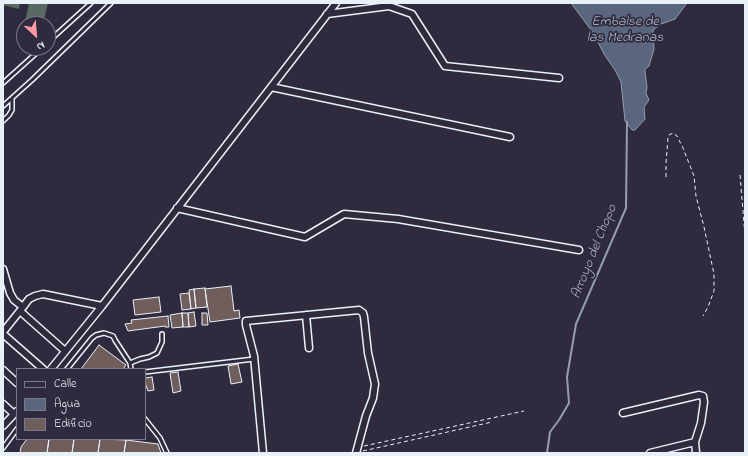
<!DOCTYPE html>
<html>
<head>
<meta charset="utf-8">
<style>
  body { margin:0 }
  #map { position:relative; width:748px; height:456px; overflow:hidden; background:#2f2a3d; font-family:"Indie Flower",sans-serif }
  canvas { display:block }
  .frame { position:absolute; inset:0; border:4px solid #e8f1f8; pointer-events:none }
  .legend { position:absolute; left:16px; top:368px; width:130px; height:72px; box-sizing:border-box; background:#2f2a3d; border:1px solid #797a88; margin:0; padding:5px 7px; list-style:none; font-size:12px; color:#e8f1f8 }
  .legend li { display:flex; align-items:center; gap:8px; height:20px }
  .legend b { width:20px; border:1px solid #797a88 }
  .north { position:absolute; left:16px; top:16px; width:40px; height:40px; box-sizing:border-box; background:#2f2a3d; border:1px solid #797a88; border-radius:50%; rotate:154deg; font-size:11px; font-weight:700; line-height:16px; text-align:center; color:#e8f1f8 }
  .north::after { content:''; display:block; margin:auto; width:14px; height:18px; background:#ff9aa2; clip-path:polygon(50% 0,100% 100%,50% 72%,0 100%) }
</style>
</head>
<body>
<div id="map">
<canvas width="748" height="456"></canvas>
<div class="frame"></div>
<ul class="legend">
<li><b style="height:5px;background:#2f2a3d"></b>Calle</li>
<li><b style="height:11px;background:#5a667e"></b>Agua</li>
<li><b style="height:11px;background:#705e5d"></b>Edificio</li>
</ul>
<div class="north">N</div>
</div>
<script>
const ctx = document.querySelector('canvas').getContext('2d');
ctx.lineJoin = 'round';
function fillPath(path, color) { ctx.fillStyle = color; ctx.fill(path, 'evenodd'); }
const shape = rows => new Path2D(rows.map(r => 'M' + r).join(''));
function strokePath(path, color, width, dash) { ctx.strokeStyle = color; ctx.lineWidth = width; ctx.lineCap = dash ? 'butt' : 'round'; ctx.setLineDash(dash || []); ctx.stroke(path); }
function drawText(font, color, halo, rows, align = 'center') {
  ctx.font = font + ' "Indie Flower",sans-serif'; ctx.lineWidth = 3.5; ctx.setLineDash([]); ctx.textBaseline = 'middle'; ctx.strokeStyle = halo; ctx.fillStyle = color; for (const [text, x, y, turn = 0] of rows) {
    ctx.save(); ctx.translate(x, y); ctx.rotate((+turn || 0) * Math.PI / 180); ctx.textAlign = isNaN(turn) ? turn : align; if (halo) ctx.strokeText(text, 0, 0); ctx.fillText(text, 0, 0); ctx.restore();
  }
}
fillPath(shape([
  [3,3,20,3,19,9,3,5],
  [29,3,48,3,43,24,34,24,25,22]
]), '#586961');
const water = shape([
  [571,3,687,3,675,19,661,24,653,30,654,49,649,66,645,69,645,72,647,87,646,93,649,100,644,107,645,119,635,130,632,130,625,121,621,82,615,70,604,54,594,34,571,3]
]);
fillPath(water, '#5a667e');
strokePath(water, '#939eaf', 1);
strokePath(shape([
  [547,453,550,432,559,420,569,403,567,377,576,324,626,208,627,122]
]), '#939eaf', 2);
const building = shape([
  [231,286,234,311,239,310,240,318,210,322,205,289,231,286],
  [205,288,207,307,196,308,194,289,205,288],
  [194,289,196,308,191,309,189,290,194,289],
  [189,293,191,309,182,310,180,294,189,293],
  [159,297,161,312,135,315,133,300,159,297],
  [194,312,196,326,189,327,188,313,194,312],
  [182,313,183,327,172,328,170,315,182,313],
  [182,313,188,313,189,327,183,327,182,313],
  [202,313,207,313,208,325,202,325,202,313],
  [168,316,169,327,165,327,165,326,128,331,125,324,132,323,131,320,168,316],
  [99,345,126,365,123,369,81,369,99,345],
  [238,364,242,382,231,384,228,366,238,364],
  [178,372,181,391,173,393,170,373,178,372],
  [152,377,154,390,148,391,145,383,145,378,152,377],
  [27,439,49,439,47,453,20,453,21,447,27,439],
  [49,439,74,439,72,453,47,453,49,439],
  [74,439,100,439,98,453,72,453,74,439],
  [100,439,126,440,124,453,98,453,100,439],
  [126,440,158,444,161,453,124,453,126,440]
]);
fillPath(building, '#705e5d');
strokePath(building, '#e8f1f8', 1);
const lane = shape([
  [48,42,91,3],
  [3,83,42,48],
  [3,106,32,80,111,3],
  [3,121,9,115,12,110,12,98],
  [130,363,140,359,149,357,157,353,162,342,162,334],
  [67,369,92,338,96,335,104,333,113,336,115,340,130,363,131,369],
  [145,372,254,359],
  [145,419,160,438,167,453],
  [3,448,17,429]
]);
const street = shape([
  [327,14,389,6,412,14,445,66,559,78],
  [271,87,510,137],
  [177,208,305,237,344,214,398,219,579,250],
  [3,269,10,293,14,300,23,307,3,332],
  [23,307,29,299,35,296,43,294,102,306],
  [20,311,65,351],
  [306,315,309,348],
  [3,334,43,369],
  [51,369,102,306,336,3],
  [3,370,17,383],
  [3,404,14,414],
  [623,413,699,395,703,396,704,402,701,423,695,442,696,453],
  [3,426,17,411],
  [263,453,254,356,246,325,246,321,359,310,363,313,364,317,368,353,375,384,373,398,366,416,356,453],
  [650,453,695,442]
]);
strokePath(lane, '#e8f1f8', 6);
strokePath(street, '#e8f1f8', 9);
strokePath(shape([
  [740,175,745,235],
  [666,177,666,163,668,138,669,135,673,133,677,136,683,148,694,176,696,196,704,227,714,274,714,291,708,307,703,316],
  [364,446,524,411],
  [363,451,492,422]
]), '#e8f1f8', 1, [4, 3]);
strokePath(lane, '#2f2a3d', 3);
strokePath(street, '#2f2a3d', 6);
drawText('italic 14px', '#afb9c7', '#2f2a3d', [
  ["Embalse de",625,23],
  ["las Medranas",625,39],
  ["Arroyo del Chopo",595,252,-68]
]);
</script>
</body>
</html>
